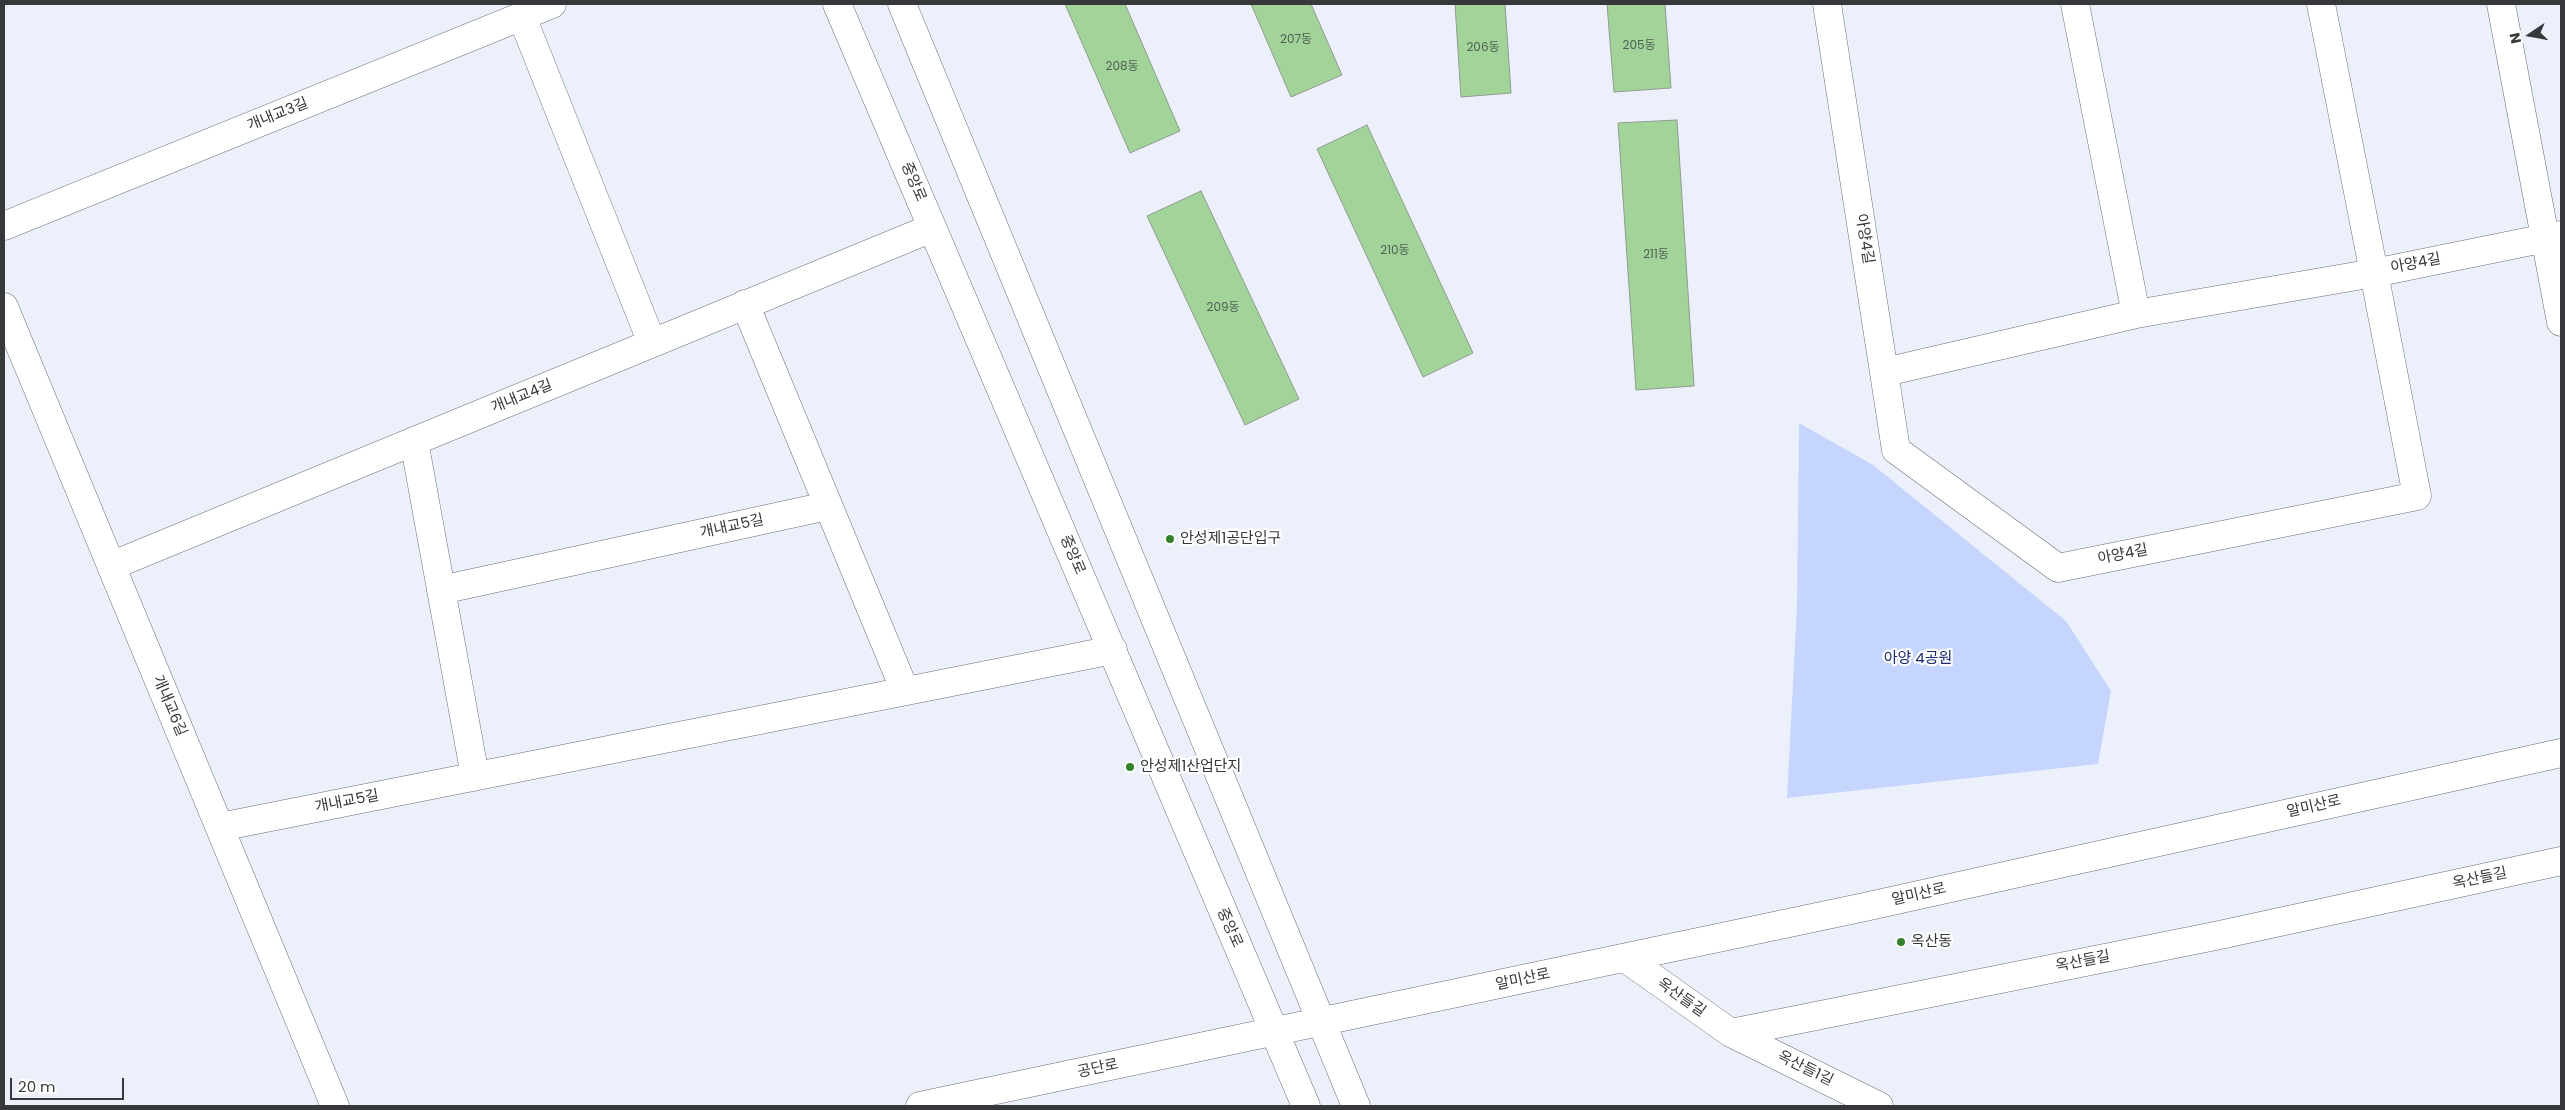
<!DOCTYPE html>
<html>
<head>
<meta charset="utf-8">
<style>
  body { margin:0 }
  #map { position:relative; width:2565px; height:1110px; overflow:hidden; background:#ecf0fb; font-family:Poppins,sans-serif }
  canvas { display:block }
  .frame { position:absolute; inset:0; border:5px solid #36383c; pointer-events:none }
  .north { position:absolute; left:2505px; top:10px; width:50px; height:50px; -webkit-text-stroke:4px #fff; paint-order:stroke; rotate:258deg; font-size:14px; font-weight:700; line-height:20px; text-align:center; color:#36383c }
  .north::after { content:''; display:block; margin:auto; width:18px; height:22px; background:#36383c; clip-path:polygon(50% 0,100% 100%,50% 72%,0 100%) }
  .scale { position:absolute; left:10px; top:1078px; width:114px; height:22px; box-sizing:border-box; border:2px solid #36383c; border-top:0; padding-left:6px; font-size:15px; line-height:18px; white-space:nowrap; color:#36383c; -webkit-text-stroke:4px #fff; paint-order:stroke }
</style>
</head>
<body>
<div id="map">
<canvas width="2565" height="1110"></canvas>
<div class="frame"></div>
<div class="north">N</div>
<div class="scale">20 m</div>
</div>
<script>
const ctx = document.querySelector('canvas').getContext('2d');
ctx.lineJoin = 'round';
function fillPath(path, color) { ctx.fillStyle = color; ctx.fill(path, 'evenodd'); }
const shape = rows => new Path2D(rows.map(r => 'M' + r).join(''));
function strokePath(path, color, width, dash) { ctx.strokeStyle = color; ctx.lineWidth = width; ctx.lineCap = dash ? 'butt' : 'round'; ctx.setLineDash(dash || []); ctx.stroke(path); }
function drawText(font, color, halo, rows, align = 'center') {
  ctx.font = font + ' Poppins,"Noto Sans KR",sans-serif'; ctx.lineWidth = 4.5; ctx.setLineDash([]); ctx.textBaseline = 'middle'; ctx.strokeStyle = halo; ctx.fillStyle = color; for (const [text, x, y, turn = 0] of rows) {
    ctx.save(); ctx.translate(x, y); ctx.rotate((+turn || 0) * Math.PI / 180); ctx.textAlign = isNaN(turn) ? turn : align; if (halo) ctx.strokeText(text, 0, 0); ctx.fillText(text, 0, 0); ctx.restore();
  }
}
fillPath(shape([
  [1799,423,1873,465,2066,621,2111,691,2098,764,1787,798,1797,606]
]), '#c5d5fd');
const building = shape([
  [1065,4,1125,4,1180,131,1130,153,1065,4],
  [1251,4,1311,4,1342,75,1291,97,1251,4],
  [1455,4,1505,4,1511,93,1461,97,1455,4],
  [1607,4,1665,4,1671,88,1614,92,1607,4],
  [1677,120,1694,386,1636,390,1618,123,1677,120],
  [1367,125,1473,353,1423,377,1317,149,1367,125],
  [1201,191,1299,399,1245,425,1147,216,1201,191]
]);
fillPath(building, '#a2d49a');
strokePath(building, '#929990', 1);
const street = shape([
  [1827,4,1896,450,2058,568,2417,496,2374,273,2561,235],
  [2075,4,2136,314],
  [2501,4,2561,322],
  [522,17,652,343],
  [4,226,552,4],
  [745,304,905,691],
  [4,307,335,1106],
  [1885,372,2136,314,2374,273,2321,4],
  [414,441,475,776],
  [111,566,932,228],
  [441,590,827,506],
  [220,827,1113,650],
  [1625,958,1731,1033,1879,1106],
  [1731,1033,2215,936,2561,861]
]);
const secondary = shape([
  [837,4,1306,1106],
  [902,4,1356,1106],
  [920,1106,1860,908,2561,753]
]);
strokePath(street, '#6a6e77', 29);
strokePath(secondary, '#6a6e77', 29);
strokePath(street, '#fff', 28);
strokePath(secondary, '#fff', 28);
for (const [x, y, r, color] of [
  [1170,539,5,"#358129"],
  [1130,767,5,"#358129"],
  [1901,942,5,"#358129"]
]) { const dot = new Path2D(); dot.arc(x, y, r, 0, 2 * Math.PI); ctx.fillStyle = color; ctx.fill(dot); strokePath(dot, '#fff', 2); }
drawText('12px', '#515f54', null, [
  ["207동",1296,40],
  ["205동",1639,46],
  ["206동",1483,48],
  ["208동",1122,67],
  ["210동",1395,251],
  ["211동",1656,255],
  ["209동",1223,308]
]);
drawText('15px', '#36383c', '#fff', [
  ["개내교3길",278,115,-22],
  ["중앙로",913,182,67],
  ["아양4길",1864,239,81],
  ["아양4길",2416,264,-11],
  ["개내교4길",522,397,-22],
  ["개내교5길",732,527,-12],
  ["중앙로",1072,555,67],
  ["아양4길",2123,555,-11],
  ["개내교6길",169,706,67],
  ["개내교5길",347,802,-11],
  ["알미산로",2314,807,-13],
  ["옥산들길",2480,879,-12],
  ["알미산로",1919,895,-13],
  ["중앙로",1229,928,66],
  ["옥산들길",2083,962,-11],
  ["알미산로",1523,980,-12],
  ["옥산들길",1681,998,35],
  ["공단로",1098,1069,-12],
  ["옥산들1길",1805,1069,26]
]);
drawText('15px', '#36383c', '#fff', [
  ["안성제1공단입구",1180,539],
  ["안성제1산업단지",1140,767],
  ["옥산동",1911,942]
], 'left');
drawText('15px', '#1a2a72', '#fff', [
  ["아양 4공원",1918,659]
]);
</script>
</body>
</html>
